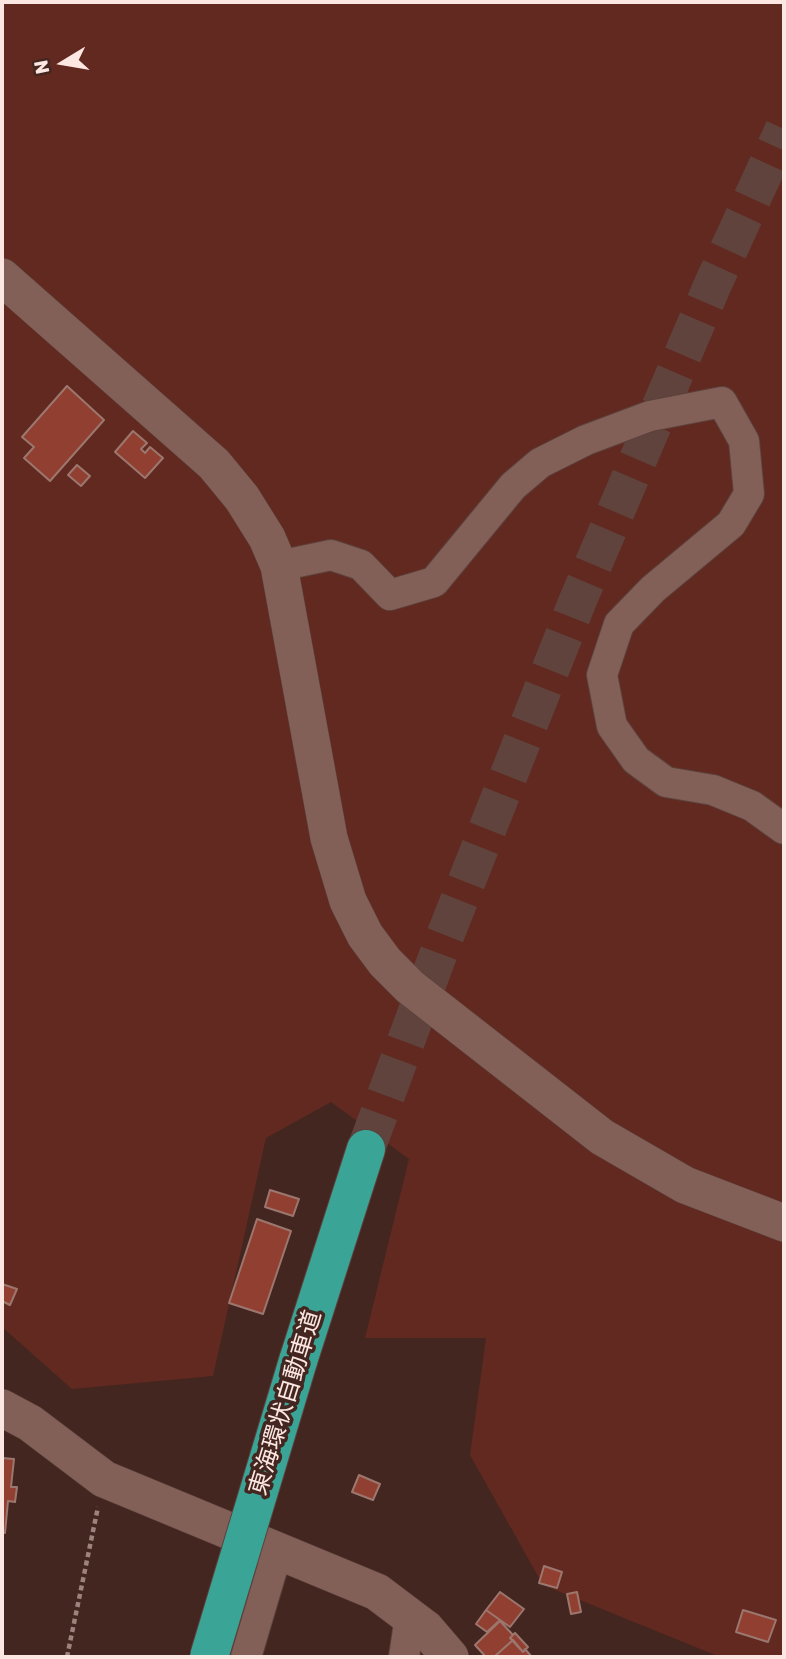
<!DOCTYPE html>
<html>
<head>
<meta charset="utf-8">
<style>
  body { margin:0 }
  #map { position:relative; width:786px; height:1659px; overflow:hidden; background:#442620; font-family:Rubik,sans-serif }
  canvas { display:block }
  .frame { position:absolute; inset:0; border:4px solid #fce7e2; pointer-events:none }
  .north { position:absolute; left:28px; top:28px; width:70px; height:70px; -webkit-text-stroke:5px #442620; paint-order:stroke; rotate:259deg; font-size:19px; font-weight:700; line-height:28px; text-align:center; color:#fce7e2 }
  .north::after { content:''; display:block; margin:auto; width:24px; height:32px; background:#fce7e2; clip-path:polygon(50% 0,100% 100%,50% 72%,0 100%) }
</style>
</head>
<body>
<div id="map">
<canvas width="786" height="1659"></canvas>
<div class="frame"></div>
<div class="north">N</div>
</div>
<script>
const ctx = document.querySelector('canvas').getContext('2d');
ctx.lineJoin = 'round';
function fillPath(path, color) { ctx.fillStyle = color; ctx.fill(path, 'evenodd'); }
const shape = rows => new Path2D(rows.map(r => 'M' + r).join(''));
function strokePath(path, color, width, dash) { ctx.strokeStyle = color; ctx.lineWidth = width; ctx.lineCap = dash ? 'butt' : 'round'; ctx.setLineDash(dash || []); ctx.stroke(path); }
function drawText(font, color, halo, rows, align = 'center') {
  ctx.font = font + ' Rubik,"Noto Sans JP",sans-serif'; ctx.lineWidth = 7; ctx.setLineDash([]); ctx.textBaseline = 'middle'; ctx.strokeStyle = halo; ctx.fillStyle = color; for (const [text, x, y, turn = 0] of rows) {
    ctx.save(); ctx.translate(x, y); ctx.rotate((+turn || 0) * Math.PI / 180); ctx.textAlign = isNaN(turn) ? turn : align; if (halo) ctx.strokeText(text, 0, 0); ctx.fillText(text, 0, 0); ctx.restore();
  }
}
fillPath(shape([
  [2,2,784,2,784,1657,720,1657,543,1585,470,1455,486,1338,365,1338,409,1159,331,1102,266,1138,213,1376,72,1389,2,1327]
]), '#61291f');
const building = shape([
  [67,386,104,420,50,481,24,458,34,447,22,437,67,386],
  [133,431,147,443,141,449,145,453,150,447,163,458,145,478,115,452,133,431],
  [77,465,90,476,81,486,68,475,77,465],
  [270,1190,299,1199,293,1216,265,1207,270,1190],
  [257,1219,291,1231,263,1314,229,1303,257,1219],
  [2,1284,17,1289,10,1305,2,1301,2,1284],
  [2,1458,14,1459,11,1487,17,1487,15,1502,8,1501,5,1533,2,1532,2,1458],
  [359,1475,380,1484,373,1500,352,1492,359,1475],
  [544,1566,562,1572,557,1588,539,1583,544,1566],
  [500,1592,524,1609,510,1627,486,1610,500,1592],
  [577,1592,581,1612,571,1614,567,1594,577,1592],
  [486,1610,500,1620,487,1632,476,1624,486,1610],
  [743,1610,776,1620,768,1642,736,1632,743,1610],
  [500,1621,513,1635,510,1638,513,1640,494,1657,486,1657,475,1645,500,1621],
  [515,1633,528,1647,523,1652,510,1638,515,1633],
  [513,1640,523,1652,525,1649,531,1656,494,1657,513,1640]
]);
fillPath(building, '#913f30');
strokePath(building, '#9c776f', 2);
strokePath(shape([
  [366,1149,445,936,578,600,713,284,784,129]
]), '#60433d', 38, [38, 19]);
const minor = shape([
  [279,566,331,555,361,565,390,595,434,582,513,486,540,463,586,440,650,416,722,402,744,441,749,494,731,524,653,589,619,624,602,675,612,726,636,760,666,782,713,790,752,806,784,829],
  [246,1657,278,1549],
  [404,1657,410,1617]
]);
const tertiary = shape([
  [2,277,214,464,242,498,267,538,279,566,329,838,348,901,365,935,385,962,410,987,602,1137,685,1185,784,1223],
  [2,1408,30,1423,104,1479,377,1592,426,1629,450,1657]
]);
const motorway = shape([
  [298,1361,366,1149]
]);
strokePath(minor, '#5c423d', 32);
strokePath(tertiary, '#5c423d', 38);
strokePath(motorway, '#5c423d', 40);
strokePath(shape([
  [67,1657,98,1507]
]), '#9d837e', 4.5, [5, 3.5]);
strokePath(minor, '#825f57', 30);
strokePath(tertiary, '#825f57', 37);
strokePath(motorway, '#3aa597', 38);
const motorwayBridge = shape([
  [209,1657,298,1361]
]);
strokePath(motorwayBridge, '#5c423d', 40, []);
strokePath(motorwayBridge, '#3aa597', 38);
drawText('24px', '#fce7e2', '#442620', [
  ["東海環状自動車道",286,1403,-73]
]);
</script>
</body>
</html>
